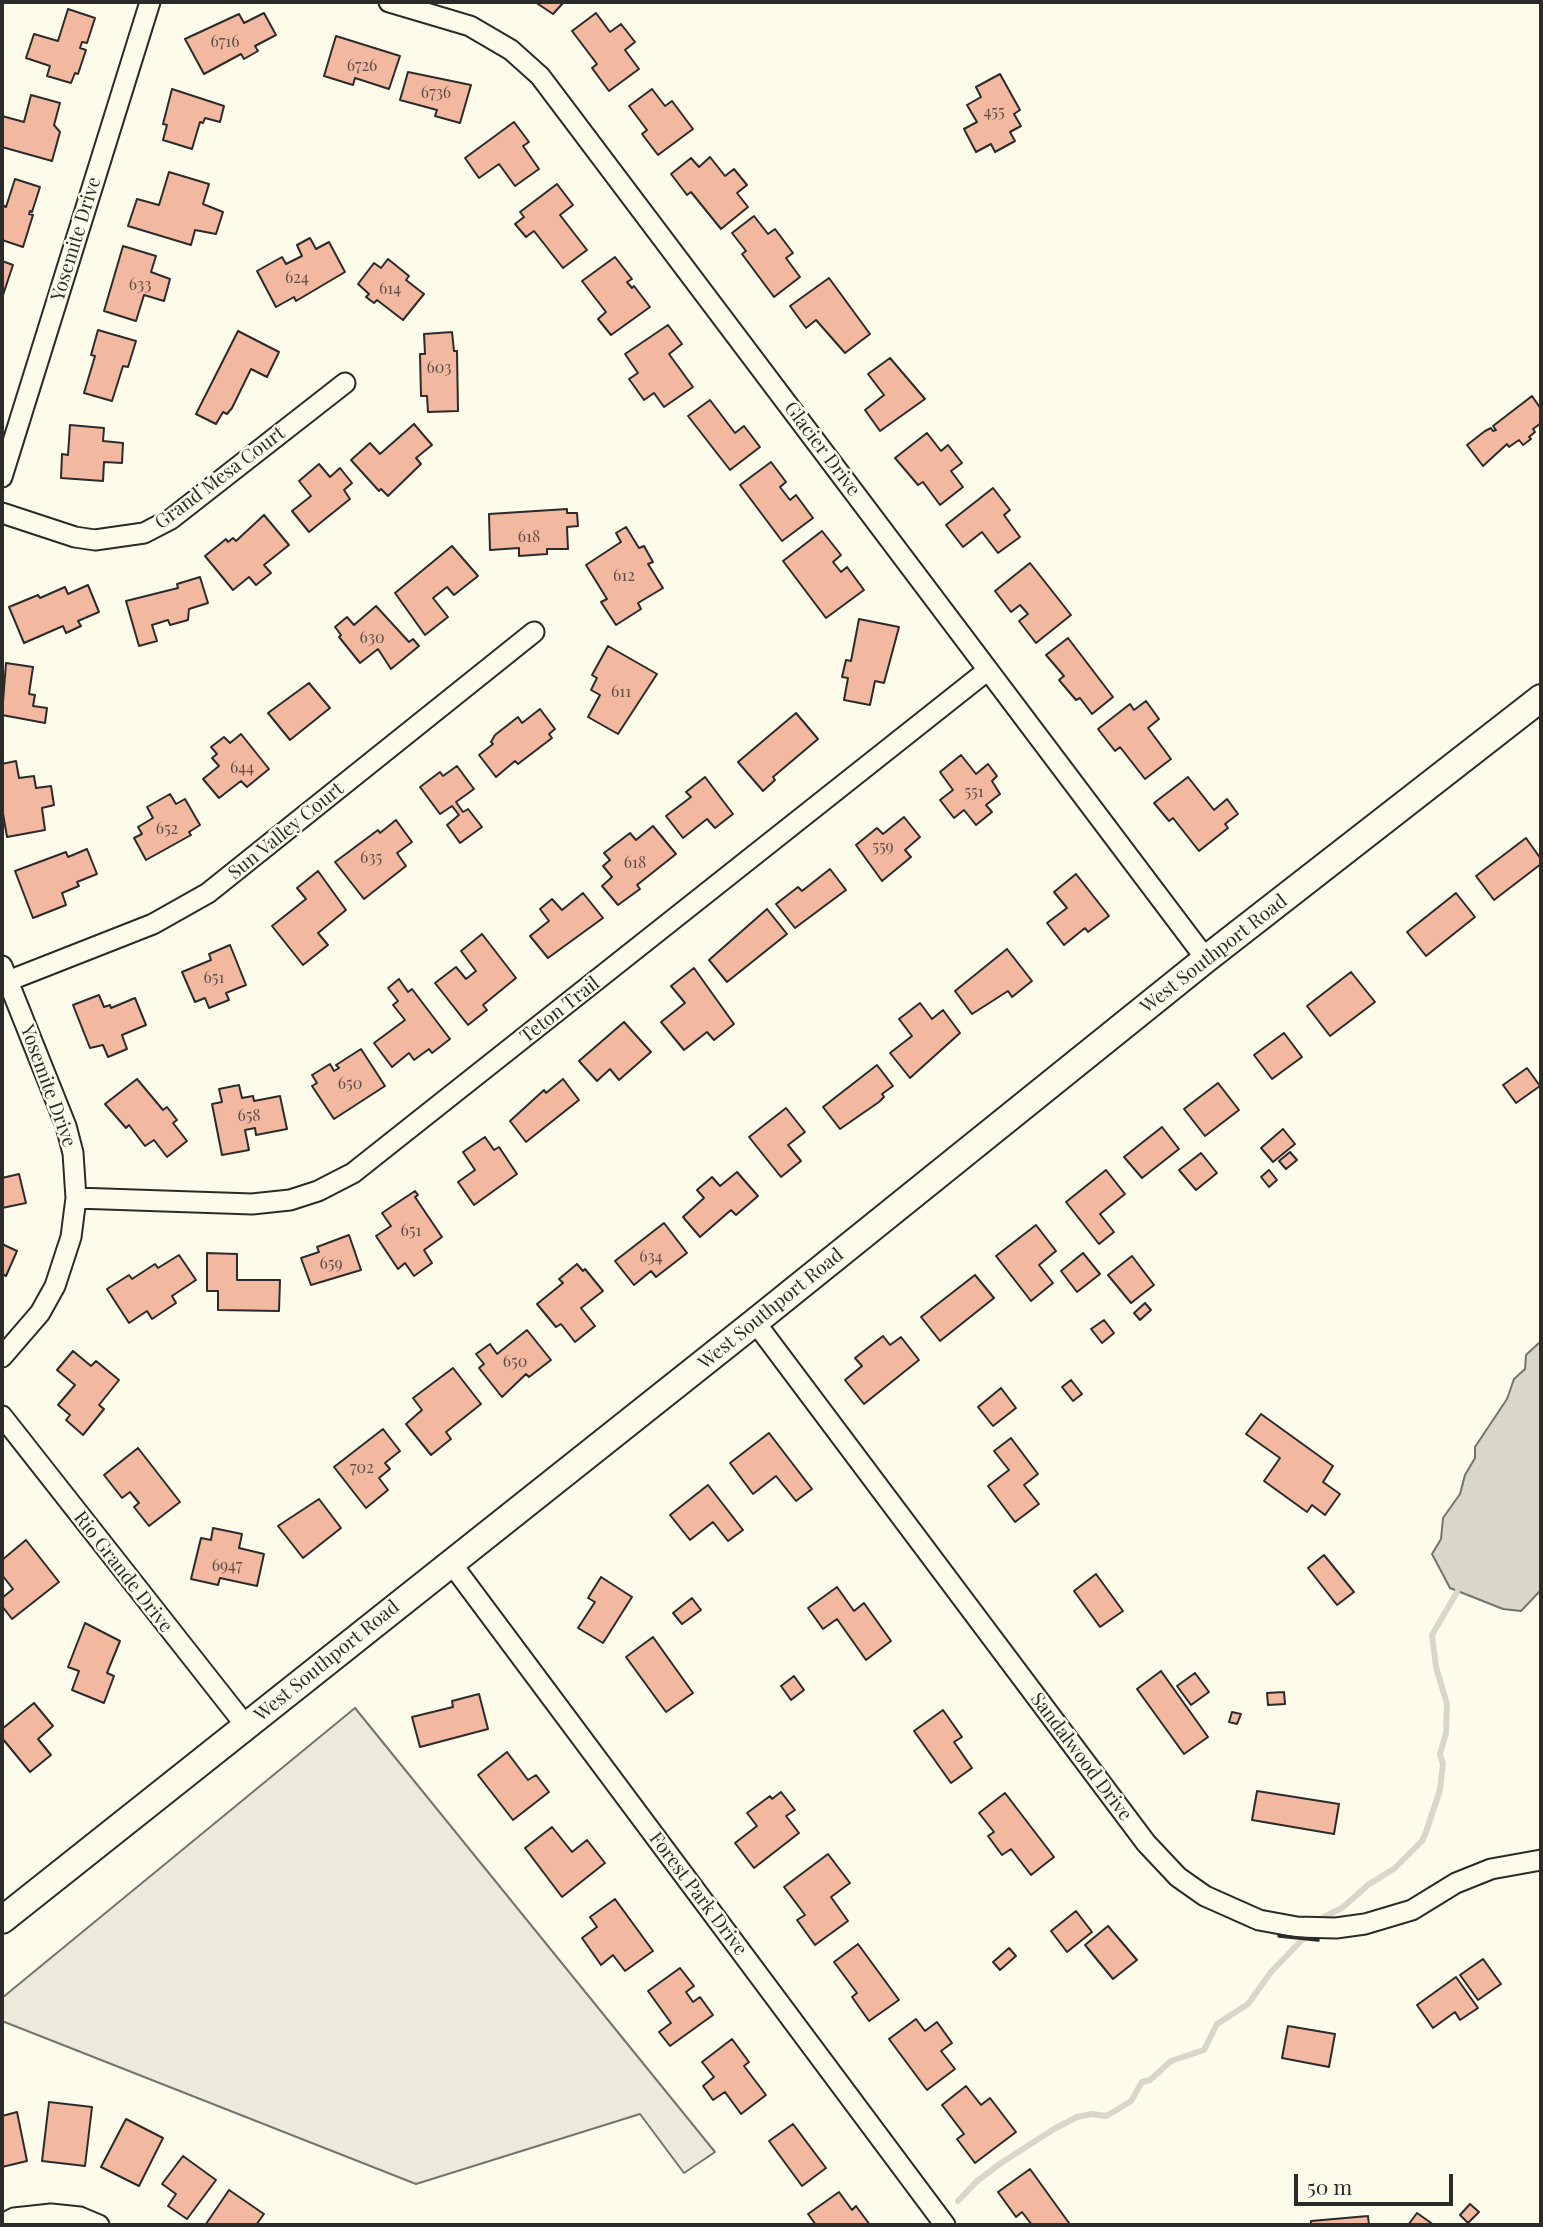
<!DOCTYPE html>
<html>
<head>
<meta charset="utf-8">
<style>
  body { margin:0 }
  #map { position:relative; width:1543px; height:2227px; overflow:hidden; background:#fdfbea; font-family:"Playfair Display",serif }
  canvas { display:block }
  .frame { position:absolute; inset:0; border:4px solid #2b2b2b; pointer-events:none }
  .scale { position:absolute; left:1294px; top:2174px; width:159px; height:32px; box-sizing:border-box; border:4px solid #2b2b2b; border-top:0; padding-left:9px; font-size:21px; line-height:24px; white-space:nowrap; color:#2b2b2b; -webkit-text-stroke:5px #fdfbea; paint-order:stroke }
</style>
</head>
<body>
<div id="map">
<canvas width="1543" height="2227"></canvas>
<div class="frame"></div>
<div class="scale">50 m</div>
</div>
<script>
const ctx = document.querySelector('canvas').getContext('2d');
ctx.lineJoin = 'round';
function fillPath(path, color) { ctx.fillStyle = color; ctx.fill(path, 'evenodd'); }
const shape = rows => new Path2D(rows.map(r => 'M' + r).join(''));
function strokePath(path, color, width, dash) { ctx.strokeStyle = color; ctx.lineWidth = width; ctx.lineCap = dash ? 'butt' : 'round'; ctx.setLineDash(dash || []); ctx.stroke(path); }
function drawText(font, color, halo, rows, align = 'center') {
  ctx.font = font + ' "Playfair Display",serif'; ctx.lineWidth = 5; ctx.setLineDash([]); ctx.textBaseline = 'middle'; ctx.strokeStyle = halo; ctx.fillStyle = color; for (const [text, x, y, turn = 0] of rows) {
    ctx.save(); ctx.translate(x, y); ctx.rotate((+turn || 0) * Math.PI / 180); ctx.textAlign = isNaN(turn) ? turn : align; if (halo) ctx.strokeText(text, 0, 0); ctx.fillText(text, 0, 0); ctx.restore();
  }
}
const green = shape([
  [355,1708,715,2152,684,2173,640,2114,416,2184,2,2021,2,1998,355,1708]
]);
fillPath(green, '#ecebdb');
strokePath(green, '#74746e', 2);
const water = shape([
  [1541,1341,1541,1590,1521,1611,1503,1609,1450,1588,1432,1554,1441,1539,1443,1518,1460,1494,1465,1475,1475,1458,1475,1447,1507,1399,1514,1379,1525,1369,1526,1355,1541,1341]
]);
fillPath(water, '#d8d7c9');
strokePath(water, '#74746e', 2);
strokePath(shape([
  [1322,1918,1342,1908,1368,1885,1395,1868,1422,1841,1426,1832,1440,1790,1443,1764,1440,1754,1446,1733,1447,1704,1436,1667,1432,1635,1457,1592],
  [958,2201,976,2182,1001,2163,1054,2129,1077,2117,1092,2114,1106,2116,1115,2111,1131,2101,1142,2082,1150,2080,1171,2061,1204,2050,1217,2024,1248,2004,1271,1972,1302,1940]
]), '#d8d7c9', 6);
const building = shape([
  [535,2,564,2,553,14,535,2],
  [68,9,95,18,87,43,82,42,80,48,86,50,78,74,75,73,71,83,47,76,50,66,26,58,34,34,58,41,68,9],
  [264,13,276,35,255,46,258,51,244,59,241,54,204,74,185,39,239,14,244,23,264,13],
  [596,13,610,32,621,24,635,42,625,50,639,69,609,91,592,68,597,64,572,31,596,13],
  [336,36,400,56,389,89,355,78,353,85,324,76,336,36],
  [408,72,471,85,460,123,435,116,437,110,400,100,408,72],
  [1000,74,1020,110,1014,114,1021,126,1010,132,1015,141,995,152,991,144,976,152,964,129,977,122,967,105,981,97,976,87,1000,74],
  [172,89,224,106,220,122,205,118,203,123,200,122,192,149,163,140,167,125,163,124,172,89],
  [652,89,665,106,672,101,693,129,658,155,642,134,647,130,629,106,652,89],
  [31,95,60,103,54,125,60,132,52,161,2,147,2,116,24,122,31,95],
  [514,122,529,142,523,146,539,169,515,186,499,164,479,178,465,158,514,122],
  [710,157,725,176,734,169,747,185,737,193,748,207,721,229,691,192,687,195,671,174,691,158,699,167,710,157],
  [169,172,209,184,203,204,223,212,216,234,195,230,191,245,128,226,137,199,159,205,169,172],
  [15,179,40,187,32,212,30,211,29,214,33,215,23,247,2,240,2,205,6,207,15,179],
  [557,184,573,205,560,215,587,250,563,268,534,231,526,237,515,224,524,217,520,212,557,184],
  [754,216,768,234,775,229,793,253,786,258,800,277,774,297,742,254,746,251,732,233,754,216],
  [310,238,316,249,329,242,345,272,296,301,294,297,276,307,257,271,282,257,286,264,302,256,297,245,310,238],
  [123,246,156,256,151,272,170,279,164,301,144,295,136,321,104,311,123,246],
  [615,257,632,279,627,282,632,288,634,286,650,307,611,335,598,319,606,312,582,281,615,257],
  [388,259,409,276,406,280,424,294,403,320,377,300,374,303,366,297,369,294,358,284,374,263,381,268,388,259],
  [2,261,13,265,2,298,2,261],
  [829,278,870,334,845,353,816,320,806,328,790,306,829,278],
  [668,325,682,344,669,354,693,387,664,407,654,393,644,400,629,379,638,373,625,354,668,325],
  [98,330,136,341,128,367,123,366,112,401,84,393,95,356,91,355,98,330],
  [238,331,279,352,267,377,251,369,232,408,227,414,223,412,216,424,196,414,238,331],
  [452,332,454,351,457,351,458,411,428,412,427,396,421,396,420,354,425,354,424,334,452,332],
  [890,358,925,399,880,431,865,410,884,395,868,374,890,358],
  [1532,396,1541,409,1541,423,1533,429,1535,432,1529,437,1531,439,1523,445,1519,440,1509,447,1507,444,1483,466,1467,445,1485,431,1491,428,1493,431,1496,430,1493,426,1532,396],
  [710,400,735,433,744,426,760,447,730,470,688,416,710,400],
  [414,424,432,445,416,458,421,464,388,496,381,489,379,491,351,460,370,443,380,454,414,424],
  [70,425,104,428,103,441,123,443,122,463,104,462,103,481,61,478,62,454,68,455,70,425],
  [927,433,941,451,948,445,962,463,951,471,963,487,940,505,923,482,918,485,895,458,927,433],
  [771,462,786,482,780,487,790,500,796,495,813,518,782,541,740,485,771,462],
  [319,464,330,477,340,468,352,483,344,490,350,499,309,532,292,511,311,496,299,481,319,464],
  [993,488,1010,510,1004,515,1020,537,998,553,982,532,963,547,946,525,993,488],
  [567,509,567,513,577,513,578,526,567,527,568,549,547,549,547,554,519,556,519,548,490,550,489,514,567,509],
  [264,515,289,545,264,565,271,573,256,585,249,577,233,590,205,556,226,539,228,542,233,538,236,541,264,515],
  [626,527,639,548,644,546,653,562,648,564,663,588,638,603,641,609,616,625,601,602,607,599,586,565,621,542,616,533,626,527],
  [822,531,841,555,833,562,841,572,847,567,864,590,826,618,783,561,822,531],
  [452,546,478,576,454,595,447,587,433,598,448,617,425,635,395,593,452,546],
  [1030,563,1071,615,1036,643,1019,621,1028,614,1020,605,1011,612,995,591,1030,563],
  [200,577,208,603,189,609,188,620,170,625,168,620,152,625,157,641,139,646,126,601,178,588,177,584,200,577],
  [88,585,99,612,78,621,81,626,66,633,63,626,24,643,9,607,38,595,40,598,65,587,68,594,88,585],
  [376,606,409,642,413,639,419,646,391,669,378,649,360,663,339,637,341,635,335,627,347,617,354,625,376,606],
  [859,619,899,627,884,683,875,681,870,705,844,700,848,678,842,677,846,660,851,661,859,619],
  [1068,638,1113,697,1092,714,1080,698,1076,700,1059,680,1064,676,1046,655,1068,638],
  [608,646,657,674,618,734,588,717,600,695,591,690,597,678,592,675,608,646],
  [6,663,33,667,29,694,35,695,33,706,47,708,45,723,2,715,6,663],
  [309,683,330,708,290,740,268,713,309,683],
  [1146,701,1159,719,1148,728,1171,759,1145,779,1120,747,1115,751,1098,729,1130,704,1134,710,1146,701],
  [540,709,555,729,549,734,552,738,518,764,515,761,496,777,479,755,493,744,491,742,495,735,518,717,522,723,540,709],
  [796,713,818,739,773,777,775,780,763,791,738,762,796,713],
  [241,734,269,769,247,787,241,781,219,798,203,779,219,766,212,758,217,754,211,747,224,737,230,743,241,734],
  [961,755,976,774,988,764,997,776,992,781,1000,794,986,805,992,812,976,825,964,810,954,818,940,800,953,790,940,772,961,755],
  [16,761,19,778,34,776,36,788,51,786,54,805,42,808,45,830,7,837,2,808,2,764,16,761],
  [457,766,474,789,456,802,463,812,468,809,482,827,460,843,447,825,459,815,452,806,440,814,420,787,440,772,443,776,457,766],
  [705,777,733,814,715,828,707,819,683,838,666,816,691,797,686,792,705,777],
  [1188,777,1214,810,1227,799,1238,814,1225,824,1228,828,1199,851,1173,818,1169,821,1154,803,1188,777],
  [170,794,176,804,185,799,200,825,189,832,191,835,146,860,134,838,142,834,138,827,153,818,147,807,170,794],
  [904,817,920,837,905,850,911,857,882,881,856,845,877,828,883,834,904,817],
  [396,820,412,842,397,853,406,866,364,899,335,862,378,830,380,833,396,820],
  [653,826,676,854,637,885,640,889,618,905,602,886,612,877,603,866,610,860,604,853,630,833,636,840,653,826],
  [1526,838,1541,859,1541,864,1494,900,1476,876,1526,838],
  [87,849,97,874,77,882,79,886,62,893,66,905,33,918,15,871,66,852,68,857,87,849],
  [830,869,846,890,795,928,776,904,798,887,802,891,830,869],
  [318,871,346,910,318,933,328,945,303,965,272,926,306,899,297,888,318,871],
  [1076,874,1109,916,1088,932,1085,928,1064,945,1047,923,1067,908,1054,892,1076,874],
  [583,893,603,918,548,958,530,936,549,921,540,909,552,899,562,910,583,893],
  [1456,893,1475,917,1426,956,1407,932,1456,893],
  [767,909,787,934,727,982,709,960,767,909],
  [482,934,516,978,483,1005,487,1010,468,1025,435,983,456,967,466,979,476,971,461,951,482,934],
  [230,945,246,985,226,993,229,1000,209,1008,205,998,195,1002,182,972,211,960,209,954,230,945],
  [1007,949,1032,981,1012,997,1008,991,972,1014,955,991,1007,949],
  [694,968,734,1024,714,1040,707,1032,684,1050,661,1022,685,1003,671,986,694,968],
  [1351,972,1375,1002,1330,1036,1307,1006,1351,972],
  [399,979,408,992,412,989,450,1039,432,1053,429,1049,414,1060,409,1053,392,1067,374,1043,405,1020,393,1005,398,1001,388,988,399,979],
  [99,995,104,1007,110,1005,111,1008,135,998,146,1025,122,1035,127,1049,108,1057,103,1045,90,1048,73,1005,99,995],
  [920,1003,932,1019,943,1010,960,1033,910,1078,890,1053,912,1036,899,1019,920,1003],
  [624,1022,651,1052,619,1080,610,1069,597,1081,579,1061,624,1022],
  [1284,1033,1302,1057,1272,1079,1254,1055,1284,1033],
  [361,1049,385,1086,334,1119,312,1086,317,1083,312,1075,330,1064,334,1071,339,1068,336,1065,361,1049],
  [877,1065,893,1086,882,1094,884,1097,879,1102,840,1129,823,1107,877,1065],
  [1527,1068,1540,1086,1516,1103,1503,1085,1527,1068],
  [137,1079,163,1110,167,1107,177,1120,173,1123,187,1141,167,1157,154,1140,145,1146,129,1125,126,1128,105,1104,137,1079],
  [563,1079,579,1100,526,1142,510,1121,544,1090,546,1093,563,1079],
  [1218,1083,1239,1110,1205,1136,1184,1109,1218,1083],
  [239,1085,242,1098,253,1096,254,1101,280,1096,287,1129,256,1135,255,1128,245,1130,249,1150,222,1155,212,1104,222,1102,219,1089,239,1085],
  [786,1108,805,1132,788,1145,801,1161,781,1177,749,1137,786,1108],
  [1162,1127,1179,1149,1142,1178,1124,1157,1162,1127],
  [1283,1129,1295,1144,1273,1162,1261,1148,1283,1129],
  [485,1137,494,1150,499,1147,517,1174,474,1205,458,1182,475,1170,463,1152,485,1137],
  [1290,1152,1297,1160,1286,1169,1279,1161,1290,1152],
  [1201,1153,1217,1173,1196,1190,1179,1170,1201,1153],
  [1106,1170,1125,1194,1100,1214,1114,1232,1099,1244,1066,1202,1106,1170],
  [1269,1170,1277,1180,1269,1187,1261,1177,1269,1170],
  [737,1172,758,1196,736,1215,731,1210,700,1237,683,1217,704,1198,697,1190,712,1177,720,1186,737,1172],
  [19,1174,26,1203,2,1208,2,1178,19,1174],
  [415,1191,418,1195,415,1197,442,1237,424,1250,432,1263,414,1276,405,1263,398,1269,376,1236,391,1226,382,1213,415,1191],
  [664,1223,687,1253,656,1277,651,1271,634,1285,615,1261,664,1223],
  [1036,1225,1056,1251,1039,1265,1053,1283,1031,1301,996,1256,1036,1225],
  [349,1235,361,1270,311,1285,301,1258,319,1252,317,1247,349,1235],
  [2,1244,17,1251,6,1276,2,1274,2,1244],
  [207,1253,237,1254,237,1280,280,1280,279,1311,218,1310,218,1291,207,1291,207,1253],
  [1083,1253,1100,1274,1077,1292,1061,1271,1083,1253],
  [179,1255,196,1280,172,1296,176,1303,152,1319,147,1311,129,1323,107,1289,129,1275,132,1279,155,1264,158,1268,179,1255],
  [1132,1256,1154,1285,1131,1303,1108,1275,1132,1256],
  [577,1264,583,1271,585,1269,603,1291,581,1308,595,1326,575,1342,561,1324,556,1327,537,1304,563,1283,559,1279,577,1264],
  [975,1275,994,1298,940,1341,921,1317,975,1275],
  [1145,1303,1151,1310,1140,1320,1134,1313,1145,1303],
  [1104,1320,1114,1333,1102,1343,1091,1329,1104,1320],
  [527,1330,551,1360,529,1377,526,1374,502,1397,479,1368,484,1364,476,1354,490,1344,497,1354,527,1330],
  [883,1336,890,1345,901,1337,919,1360,864,1404,845,1380,862,1366,855,1358,883,1336],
  [73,1351,91,1366,96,1361,119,1380,99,1405,104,1409,83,1435,66,1420,70,1415,58,1405,75,1385,57,1370,73,1351],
  [453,1368,481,1404,446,1432,451,1439,431,1455,406,1424,422,1410,413,1398,453,1368],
  [1071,1380,1082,1394,1073,1401,1062,1387,1071,1380],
  [1001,1388,1016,1408,993,1426,978,1407,1001,1388],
  [1261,1414,1333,1466,1323,1482,1340,1494,1325,1515,1312,1505,1307,1512,1264,1481,1280,1458,1246,1434,1261,1414],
  [383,1429,400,1451,385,1463,390,1469,379,1478,388,1490,366,1508,334,1467,383,1429],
  [769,1433,812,1489,796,1501,776,1476,753,1494,730,1463,769,1433],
  [1011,1438,1038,1474,1024,1485,1039,1504,1015,1522,988,1486,1009,1470,994,1451,1011,1438],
  [138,1448,180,1502,149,1526,134,1507,139,1503,130,1492,122,1498,104,1475,138,1448],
  [708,1485,743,1530,728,1541,713,1522,690,1540,670,1515,708,1485],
  [319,1499,341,1528,303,1558,278,1526,319,1499],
  [213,1528,242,1534,239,1548,264,1554,257,1586,220,1578,218,1585,191,1579,201,1538,211,1540,213,1528],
  [26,1540,59,1582,12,1619,2,1606,2,1598,13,1589,2,1575,2,1560,26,1540],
  [1324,1555,1354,1592,1337,1605,1308,1568,1324,1555],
  [1096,1574,1123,1611,1100,1627,1074,1591,1096,1574],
  [601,1577,632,1597,603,1643,578,1628,595,1602,588,1598,601,1577],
  [837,1587,854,1611,864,1603,891,1641,866,1660,837,1619,823,1629,808,1608,837,1587],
  [692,1598,701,1610,682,1624,673,1613,692,1598],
  [85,1623,120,1641,107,1673,114,1676,104,1703,72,1690,79,1671,68,1667,85,1623],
  [653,1637,693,1693,666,1712,626,1657,653,1637],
  [1161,1671,1208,1737,1184,1754,1137,1689,1161,1671],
  [1195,1673,1209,1692,1191,1705,1177,1686,1195,1673],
  [794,1676,804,1690,791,1700,781,1686,794,1676],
  [1284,1692,1285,1704,1268,1705,1267,1693,1284,1692],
  [479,1694,488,1729,420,1747,412,1717,453,1707,452,1701,479,1694],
  [34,1703,53,1726,38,1739,51,1755,30,1772,2,1738,2,1729,34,1703],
  [943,1710,962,1737,954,1742,972,1768,951,1783,914,1731,943,1710],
  [1232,1712,1241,1714,1237,1724,1229,1722,1232,1712],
  [507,1752,528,1780,536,1775,549,1792,513,1820,478,1775,507,1752],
  [1257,1791,1339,1804,1334,1834,1252,1820,1257,1791],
  [781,1792,795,1810,786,1816,799,1833,754,1868,735,1843,757,1826,747,1813,770,1796,772,1799,781,1792],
  [1005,1793,1054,1857,1031,1875,1011,1849,1002,1855,988,1836,994,1832,979,1813,1005,1793],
  [552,1827,572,1852,587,1840,605,1863,562,1897,525,1848,552,1827],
  [828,1854,850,1883,831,1897,848,1921,815,1945,797,1920,805,1915,784,1887,828,1854],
  [615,1899,653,1951,625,1971,613,1955,601,1965,582,1938,597,1927,590,1917,615,1899],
  [1076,1911,1092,1932,1067,1952,1051,1931,1076,1911],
  [1108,1926,1137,1960,1113,1979,1085,1945,1108,1926],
  [858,1944,899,2000,869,2021,852,1997,857,1993,834,1962,858,1944],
  [1009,1948,1016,1956,1000,1970,993,1962,1009,1948],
  [1483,1959,1501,1984,1478,2000,1460,1975,1483,1959],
  [680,1968,694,1986,686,1992,693,2002,700,1997,713,2015,670,2046,659,2032,671,2023,648,1991,680,1968],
  [1456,1977,1478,2008,1460,2020,1455,2012,1433,2028,1417,2005,1456,1977],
  [916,2019,925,2031,937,2022,952,2043,941,2051,955,2069,927,2090,889,2039,916,2019],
  [1288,2026,1335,2034,1329,2067,1282,2058,1288,2026],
  [732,2039,749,2062,744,2066,766,2095,741,2114,725,2092,713,2100,703,2086,714,2077,702,2062,732,2039],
  [966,2086,981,2105,990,2098,1016,2132,975,2163,957,2139,964,2134,942,2105,966,2086],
  [49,2102,92,2107,85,2166,42,2161,49,2102],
  [17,2112,27,2161,2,2167,2,2116,17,2112],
  [126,2119,163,2138,139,2186,101,2167,126,2119],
  [793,2124,826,2168,802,2186,769,2141,793,2124],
  [183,2156,216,2180,187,2219,168,2206,176,2194,162,2184,183,2156],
  [1030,2169,1069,2223,1066,2225,1032,2225,1022,2212,1016,2217,998,2192,1030,2169],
  [229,2190,264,2214,256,2225,206,2224,229,2190],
  [839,2192,852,2210,856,2206,870,2225,816,2225,808,2214,839,2192],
  [1470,2204,1479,2212,1468,2223,1460,2215,1470,2204],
  [1417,2213,1434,2225,1408,2225,1417,2213],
  [1368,2216,1369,2225,1311,2225,1311,2221,1368,2216]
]);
fillPath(building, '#f2b8a0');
strokePath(building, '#2b2b2b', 2);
const minor = shape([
  [389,2,470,26,511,50,540,76,1206,959],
  [2,477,150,2],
  [2,513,75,537,95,540,144,533,171,519,345,383],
  [2,966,66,1126,73,1153,76,1198,71,1237,55,1286,40,1313,2,1357],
  [8,981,153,924,208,893,534,632],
  [76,1198,252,1204,290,1200,318,1191,353,1173,988,670],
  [755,1322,1146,1843,1178,1877,1205,1896,1259,1920,1297,1927,1336,1928,1365,1924,1412,1910,1456,1883,1491,1869,1541,1860],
  [2,1416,246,1726],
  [451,1563,945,2225],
  [2,2224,14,2218,51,2214,80,2217,99,2225]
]);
const secondary = shape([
  [2,1920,755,1322,1206,959,1541,698]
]);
strokePath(minor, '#2b2b2b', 23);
strokePath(secondary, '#2b2b2b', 30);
strokePath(minor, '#fdfbea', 19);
strokePath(secondary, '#fdfbea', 26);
strokePath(shape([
  [1279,1936,1318,1940]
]), '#2b2b2b', 3.5);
drawText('16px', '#5d4e48', null, [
  ["6716",225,42],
  ["6726",362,66],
  ["6736",436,93],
  ["455",994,112],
  ["624",297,278],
  ["633",140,285],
  ["614",390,289],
  ["603",439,368],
  ["618",529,537],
  ["612",624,576],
  ["630",372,638],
  ["611",621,692],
  ["644",242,768],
  ["551",974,792],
  ["652",167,829],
  ["559",883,847],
  ["635",371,858],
  ["618",635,863],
  ["651",214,978],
  ["650",350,1084],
  ["658",249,1116],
  ["651",411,1231],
  ["634",651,1257],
  ["659",331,1264],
  ["650",515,1362],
  ["702",362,1468],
  ["6947",227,1566]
]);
drawText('19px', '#2b2b2b', '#fdfbea', [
  ["Yosemite Drive",76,239,-73],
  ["Glacier Drive",822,449,53],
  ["Grand Mesa Court",220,478,-37],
  ["Sun Valley Court",286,831,-39],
  ["West Southport Road",1214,954,-38],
  ["Teton Trail",560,1010,-38],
  ["Yosemite Drive",48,1086,70],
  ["West Southport Road",771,1309,-39],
  ["Rio Grande Drive",123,1572,52],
  ["West Southport Road",327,1661,-39],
  ["Sandalwood Drive",1081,1757,53],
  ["Forest Park Drive",698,1894,53]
]);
</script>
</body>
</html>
